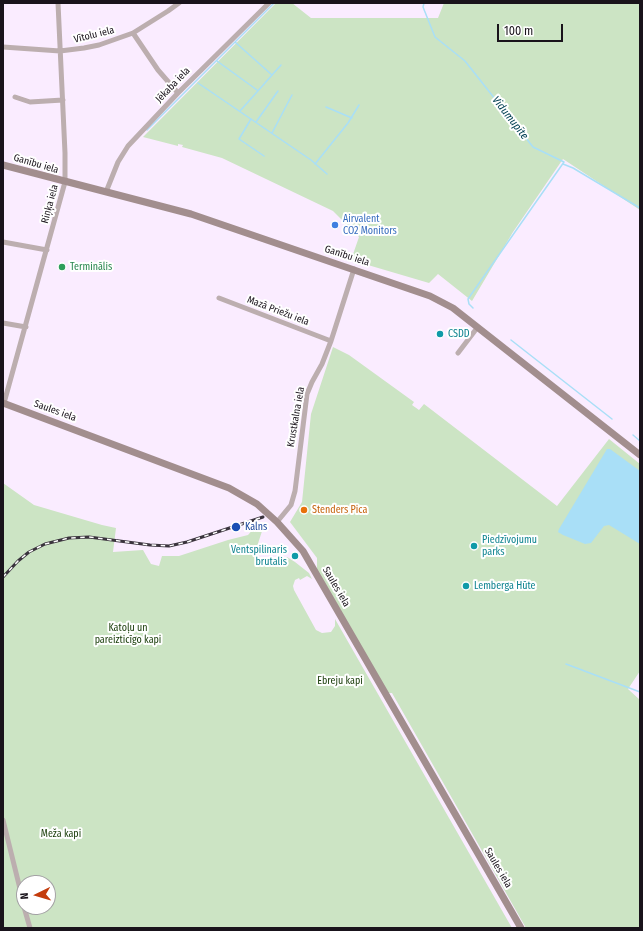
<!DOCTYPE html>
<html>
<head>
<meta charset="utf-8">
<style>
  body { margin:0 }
  #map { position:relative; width:643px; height:931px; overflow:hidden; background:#faecff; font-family:"Fira Sans Condensed",sans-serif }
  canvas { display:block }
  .frame { position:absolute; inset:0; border:4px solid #19131b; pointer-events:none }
  .north { position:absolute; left:16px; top:875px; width:40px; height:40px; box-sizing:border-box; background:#fff; border:1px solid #a3a1a4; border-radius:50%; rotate:265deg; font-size:11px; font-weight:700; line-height:16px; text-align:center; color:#19131b }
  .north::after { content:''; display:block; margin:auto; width:14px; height:18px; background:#c43c0c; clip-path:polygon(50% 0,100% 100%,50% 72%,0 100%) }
  .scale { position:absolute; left:497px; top:24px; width:66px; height:18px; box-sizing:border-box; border:2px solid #19131b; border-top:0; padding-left:5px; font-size:12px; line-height:14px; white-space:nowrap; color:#19131b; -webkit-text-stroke:3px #fff; paint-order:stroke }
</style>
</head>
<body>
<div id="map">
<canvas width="643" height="931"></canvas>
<div class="frame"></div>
<div class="north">N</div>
<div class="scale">100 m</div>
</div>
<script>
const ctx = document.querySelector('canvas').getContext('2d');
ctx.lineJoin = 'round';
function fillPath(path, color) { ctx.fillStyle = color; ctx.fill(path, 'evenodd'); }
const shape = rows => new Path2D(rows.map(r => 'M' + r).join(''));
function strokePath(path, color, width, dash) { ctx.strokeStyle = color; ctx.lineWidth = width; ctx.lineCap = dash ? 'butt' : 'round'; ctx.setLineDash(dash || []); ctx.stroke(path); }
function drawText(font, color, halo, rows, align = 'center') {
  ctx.font = font + ' "Fira Sans Condensed",sans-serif'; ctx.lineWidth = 4; ctx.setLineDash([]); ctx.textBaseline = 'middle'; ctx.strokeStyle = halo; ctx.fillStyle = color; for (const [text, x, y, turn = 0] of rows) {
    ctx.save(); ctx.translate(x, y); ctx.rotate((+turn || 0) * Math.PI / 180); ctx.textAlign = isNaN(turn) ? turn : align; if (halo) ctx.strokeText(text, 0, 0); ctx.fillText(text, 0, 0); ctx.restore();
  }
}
fillPath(shape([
  [276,3,292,3,311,18,438,18,444,3,640,3,640,210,563,159,513,232,472,301,438,274,429,283,351,260,359,237,333,211,222,158,182,147,183,145,178,144,178,146,143,137],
  [333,347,349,355,414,402,412,405,419,410,424,404,557,506,609,439,640,464,640,671,628,689,640,700,640,928,526,928,392,693,388,693,317,571,317,558,290,522,302,502,311,414],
  [3,483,34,505,102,525,116,528,113,552,143,550,151,564,159,566,162,556,179,556,228,540,248,535,255,527,263,528,254,556,259,562,287,557,295,562,309,573,312,579,307,576,300,580,299,578,295,580,293,586,294,590,316,630,322,633,331,632,335,626,335,619,512,928,3,928],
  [24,883,48,883,48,907,24,907]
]), '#cce4c4');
fillPath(shape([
  [607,449,610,449,640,471,640,544,609,525,604,526,591,543,585,544,563,535,558,532,559,529]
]), '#a9dff7');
strokePath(shape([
  [424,3,423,7,435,37,465,61,533,147,564,162,468,299,469,304,473,308],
  [235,42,272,75],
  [217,61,257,90],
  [198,83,311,160,327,174],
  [326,107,352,118],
  [240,111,281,65],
  [251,119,239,139,264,156],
  [256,122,278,91],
  [147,130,274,3],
  [272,133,292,95],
  [315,164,348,123,359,105],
  [563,164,573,168,640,208],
  [511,340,612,419],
  [633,435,640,441],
  [566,664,640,692]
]), '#a9dff7', 1.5);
strokePath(shape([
  [133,33,158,70,178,93],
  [3,47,60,51,84,48,99,45,133,33,168,11,179,3],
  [15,97,30,102,63,100],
  [106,192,118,162,128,146,178,93,269,3],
  [3,242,47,250],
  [219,298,331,341],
  [3,323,26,327],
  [458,353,477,328],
  [4,403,65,182,65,153,58,3],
  [277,522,291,505,295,491,307,394,312,382,322,364,331,341,354,269],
  [3,820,24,905],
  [24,907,30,928]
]), '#bcaeaf', 5);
strokePath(shape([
  [3,165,191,214,430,296,453,308,640,455],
  [3,403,229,488,257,504,277,522,303,551,521,928]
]), '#a28e8e', 7);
const rail = shape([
  [3,577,18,561,29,552,45,544,69,538,89,537,150,545,169,546,187,542,263,517]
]);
strokePath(rail, '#3a333d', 3);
strokePath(rail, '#fff', 1.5, [4.5]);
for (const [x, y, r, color] of [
  [335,225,4,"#3f7fe0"],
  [62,267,4,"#2e9e5b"],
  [440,334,4,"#0f9aa8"],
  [304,510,4,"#e8710a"],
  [236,527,5,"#1a4fb4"],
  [474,546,4,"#0f9aa8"],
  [295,556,4,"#0f9aa8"],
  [466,586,4,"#0f9aa8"]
]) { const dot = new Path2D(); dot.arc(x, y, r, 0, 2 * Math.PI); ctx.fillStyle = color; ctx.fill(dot); strokePath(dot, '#fff', 1.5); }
drawText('10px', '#19131b', '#fff', [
  ["Vītolu iela",94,35,-14],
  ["Jēkaba iela",173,85,-46],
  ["Ganību iela",36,164,16],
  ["Riņķa iela",50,204,-75],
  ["Ganību iela",347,256,18],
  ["Mazā Priežu iela",278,311,21],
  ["Saules iela",55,411,20],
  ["Krustkalna iela",296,417,-80],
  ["Saules iela",336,587,60],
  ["Saules iela",498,868,60]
]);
drawText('10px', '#366cbe', '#fff', [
  ["Airvalent",343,219],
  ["CO2 Monitors",343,231]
], 'left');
drawText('10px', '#27864d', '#fff', [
  ["Terminālis",70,267]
], 'left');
drawText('10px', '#0d838f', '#fff', [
  ["CSDD",448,334],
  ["Piedzīvojumu",482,540],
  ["parks",482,552],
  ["Ventspilinaris",287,550,"right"],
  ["brutalis",287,562,"right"],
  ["Lemberga Hūte",474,586]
], 'left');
drawText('10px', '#c56008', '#fff', [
  ["Stenders Pica",312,510]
], 'left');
drawText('10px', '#164399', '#fff', [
  ["Kalns",245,527]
], 'left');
drawText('10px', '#163a06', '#fff', [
  ["Katoļu un",128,628],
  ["pareizticīgo kapi",128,640],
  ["Ebreju kapi",340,681],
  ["Meža kapi",61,834]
]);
drawText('italic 11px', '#024054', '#fff', [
  ["Vidumupīte",510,118,52]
]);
</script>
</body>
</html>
